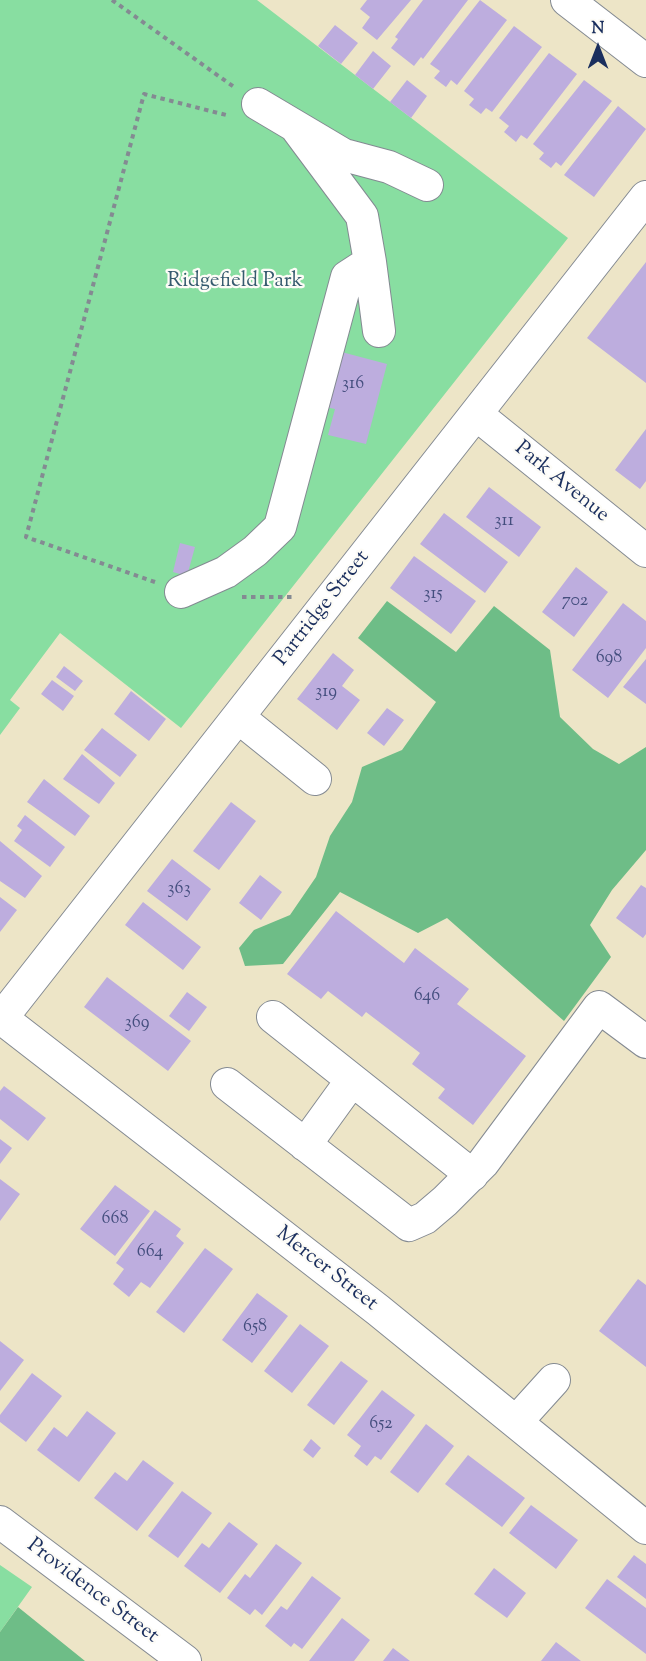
<!DOCTYPE html>
<html>
<head>
<meta charset="utf-8">
<style>
  body { margin:0 }
  #map { position:relative; width:646px; height:1661px; overflow:hidden; background:#ede5c7; font-family:"Sorts Mill Goudy",serif }
  canvas { display:block }
  .north { position:absolute; left:568px; top:18px; width:60px; height:60px; -webkit-text-stroke:4px #fdfcf7; paint-order:stroke; rotate:0deg; font-size:16px; font-weight:700; line-height:24px; text-align:center; color:#1b2f5e }
  .north::after { content:''; display:block; margin:auto; width:21px; height:27px; background:#1b2f5e; clip-path:polygon(50% 0,100% 100%,50% 72%,0 100%) }
</style>
</head>
<body>
<div id="map">
<canvas width="646" height="1661"></canvas>
<div class="north">N</div>
</div>
<script>
const ctx = document.querySelector('canvas').getContext('2d');
ctx.lineJoin = 'round';
function fillPath(path, color) { ctx.fillStyle = color; ctx.fill(path, 'evenodd'); }
const shape = rows => new Path2D(rows.map(r => 'M' + r).join(''));
function strokePath(path, color, width, dash) { ctx.strokeStyle = color; ctx.lineWidth = width; ctx.lineCap = dash ? 'butt' : 'round'; ctx.setLineDash(dash || []); ctx.stroke(path); }
function drawText(font, color, halo, rows, align = 'center') {
  ctx.font = font + ' "Sorts Mill Goudy",serif'; ctx.lineWidth = 4.5; ctx.setLineDash([]); ctx.textBaseline = 'middle'; ctx.strokeStyle = halo; ctx.fillStyle = color; for (const [text, x, y, turn = 0] of rows) {
    ctx.save(); ctx.translate(x, y); ctx.rotate((+turn || 0) * Math.PI / 180); ctx.textAlign = isNaN(turn) ? turn : align; if (halo) ctx.strokeText(text, 0, 0); ctx.fillText(text, 0, 0); ctx.restore();
  }
}
fillPath(shape([
  [0,0,257,0,568,238,181,728,60,633,10,700,20,708,0,735],
  [0,1565,32,1587,0,1632]
]), '#88dea1');
fillPath(shape([
  [387,601,456,652,494,606,550,650,560,717,593,749,619,764,646,747,646,850,612,890,590,925,611,957,564,1021,447,918,418,933,340,892,283,964,245,966,239,948,254,930,290,915,316,877,330,836,352,802,362,767,402,750,436,702,358,638],
  [18,1607,85,1661,0,1661,0,1632]
]), '#6ebd87');
fillPath(shape([
  [367,0,411,0,377,40,362,28,370,17,360,9],
  [423,0,468,0,423,59,421,57,414,66,391,48,398,39,395,37],
  [480,0,507,20,457,85,451,80,446,87,434,78,440,71,430,64],
  [335,25,358,43,341,64,318,46],
  [514,26,542,47,492,112,486,108,481,114,469,105,474,99,464,91],
  [373,51,391,66,373,89,355,75],
  [549,53,577,74,527,139,521,135,516,142,504,132,509,126,499,118],
  [407,80,427,96,411,118,390,102],
  [584,80,612,101,561,166,556,162,551,168,539,159,544,153,533,144],
  [618,106,646,129,594,197,564,175],
  [646,262,646,383,587,338],
  [334,350,387,364,366,444,328,435,335,409,320,406],
  [646,429,646,481,640,489,615,470],
  [489,487,541,527,519,557,466,517],
  [444,513,508,562,485,593,420,544],
  [180,543,195,547,187,576,173,572],
  [414,556,476,601,451,634,390,588],
  [576,567,608,592,574,637,542,612],
  [623,603,646,621,646,648,608,698,572,670],
  [333,653,354,670,342,686,360,700,337,730,297,699],
  [646,659,646,704,623,687],
  [64,666,83,681,75,691,56,677],
  [52,680,74,696,63,711,41,694],
  [131,691,166,719,149,741,114,714],
  [387,708,404,720,384,746,367,733],
  [102,728,137,755,120,777,84,750],
  [82,754,115,783,99,804,63,779],
  [44,779,90,816,75,836,27,802],
  [231,802,256,821,219,870,193,851],
  [25,815,65,847,50,867,14,841,22,830,17,826],
  [0,841,42,876,25,898,0,881],
  [172,859,211,889,187,921,147,891],
  [260,875,282,892,261,920,239,903],
  [641,885,646,888,646,934,643,938,616,918],
  [0,897,17,910,0,932],
  [143,902,201,947,183,970,125,925],
  [336,911,404,963,415,948,469,989,457,1004,526,1056,473,1125,438,1098,445,1089,412,1064,420,1053,366,1012,362,1017,328,991,321,999,287,974],
  [107,977,191,1041,168,1071,84,1007],
  [187,992,207,1007,189,1031,169,1016],
  [4,1086,46,1118,28,1141,0,1119,0,1091],
  [0,1139,12,1148,0,1164],
  [0,1179,20,1194,0,1221],
  [115,1185,150,1211,115,1256,80,1229],
  [155,1210,181,1229,176,1236,184,1243,150,1288,141,1282,129,1297,113,1284,124,1269,116,1263],
  [205,1248,233,1269,184,1333,156,1312],
  [638,1279,646,1285,646,1367,599,1331],
  [257,1293,288,1316,252,1363,222,1340],
  [300,1324,329,1346,292,1393,264,1371],
  [0,1341,24,1360,0,1391],
  [341,1361,368,1381,334,1425,307,1405],
  [32,1373,62,1396,26,1442,0,1422,0,1415],
  [382,1390,415,1415,381,1460,375,1456,367,1466,354,1456,361,1446,347,1435],
  [87,1411,116,1433,79,1482,37,1450,54,1427,67,1437],
  [426,1424,454,1446,418,1493,390,1472],
  [311,1439,321,1448,313,1458,303,1450],
  [468,1455,525,1498,502,1527,445,1484],
  [143,1460,174,1483,137,1531,94,1498,115,1472,127,1481],
  [182,1491,212,1513,178,1558,148,1536],
  [531,1505,578,1540,556,1569,509,1533],
  [229,1522,258,1544,220,1593,184,1566,202,1543,209,1548],
  [276,1544,302,1563,262,1615,255,1609,250,1615,227,1598,245,1574,250,1578],
  [634,1555,646,1564,646,1599,617,1577],
  [494,1568,526,1593,507,1618,474,1594],
  [312,1576,341,1598,302,1649,294,1643,291,1647,265,1626,281,1606,287,1610],
  [607,1579,646,1608,646,1654,585,1608],
  [342,1618,370,1640,354,1661,309,1661],
  [556,1642,581,1661,541,1661],
  [393,1648,410,1661,383,1661]
]), '#bdadde');
const minor = shape([
  [567,0,646,61],
  [258,104,344,155,389,167,427,185],
  [370,262,379,331],
  [476,414,646,551],
  [181,592,226,572,255,551,280,527,347,277,370,262,362,216,295,126],
  [238,717,315,779],
  [0,1017,378,1310,646,1528],
  [273,1017,472,1175],
  [0,1020,646,197],
  [227,1084,409,1225,425,1218,445,1201,483,1163,599,1007,646,1042],
  [305,1145,352,1080],
  [516,1422,554,1380],
  [0,1522,185,1661]
]);
strokePath(minor, '#848a92', 34);
strokePath(shape([
  [112,0,234,87],
  [155,582,26,537,144,94,230,116],
  [242,597,294,597]
]), '#848a92', 4, [4.5, 4.5]);
strokePath(minor, '#fff', 32);
drawText('18px', '#444e7e', null, [
  ["316",353,385],
  ["311",504,522],
  ["315",433,595],
  ["702",575,602],
  ["698",609,659],
  ["319",326,693],
  ["363",179,890],
  ["646",427,997],
  ["369",137,1024],
  ["668",115,1220],
  ["664",150,1253],
  ["658",255,1328],
  ["652",381,1425]
]);
drawText('21px', '#365b6f', '#fdfcf7', [
  ["Ridgefield Park",235,282]
]);
drawText('21px', '#1b2f5e', '#fdfcf7', [
  ["Park Avenue",561,483,39],
  ["Partridge Street",323,609,-52],
  ["Mercer Street",326,1270,38],
  ["Providence Street",92,1592,37]
]);
</script>
</body>
</html>
